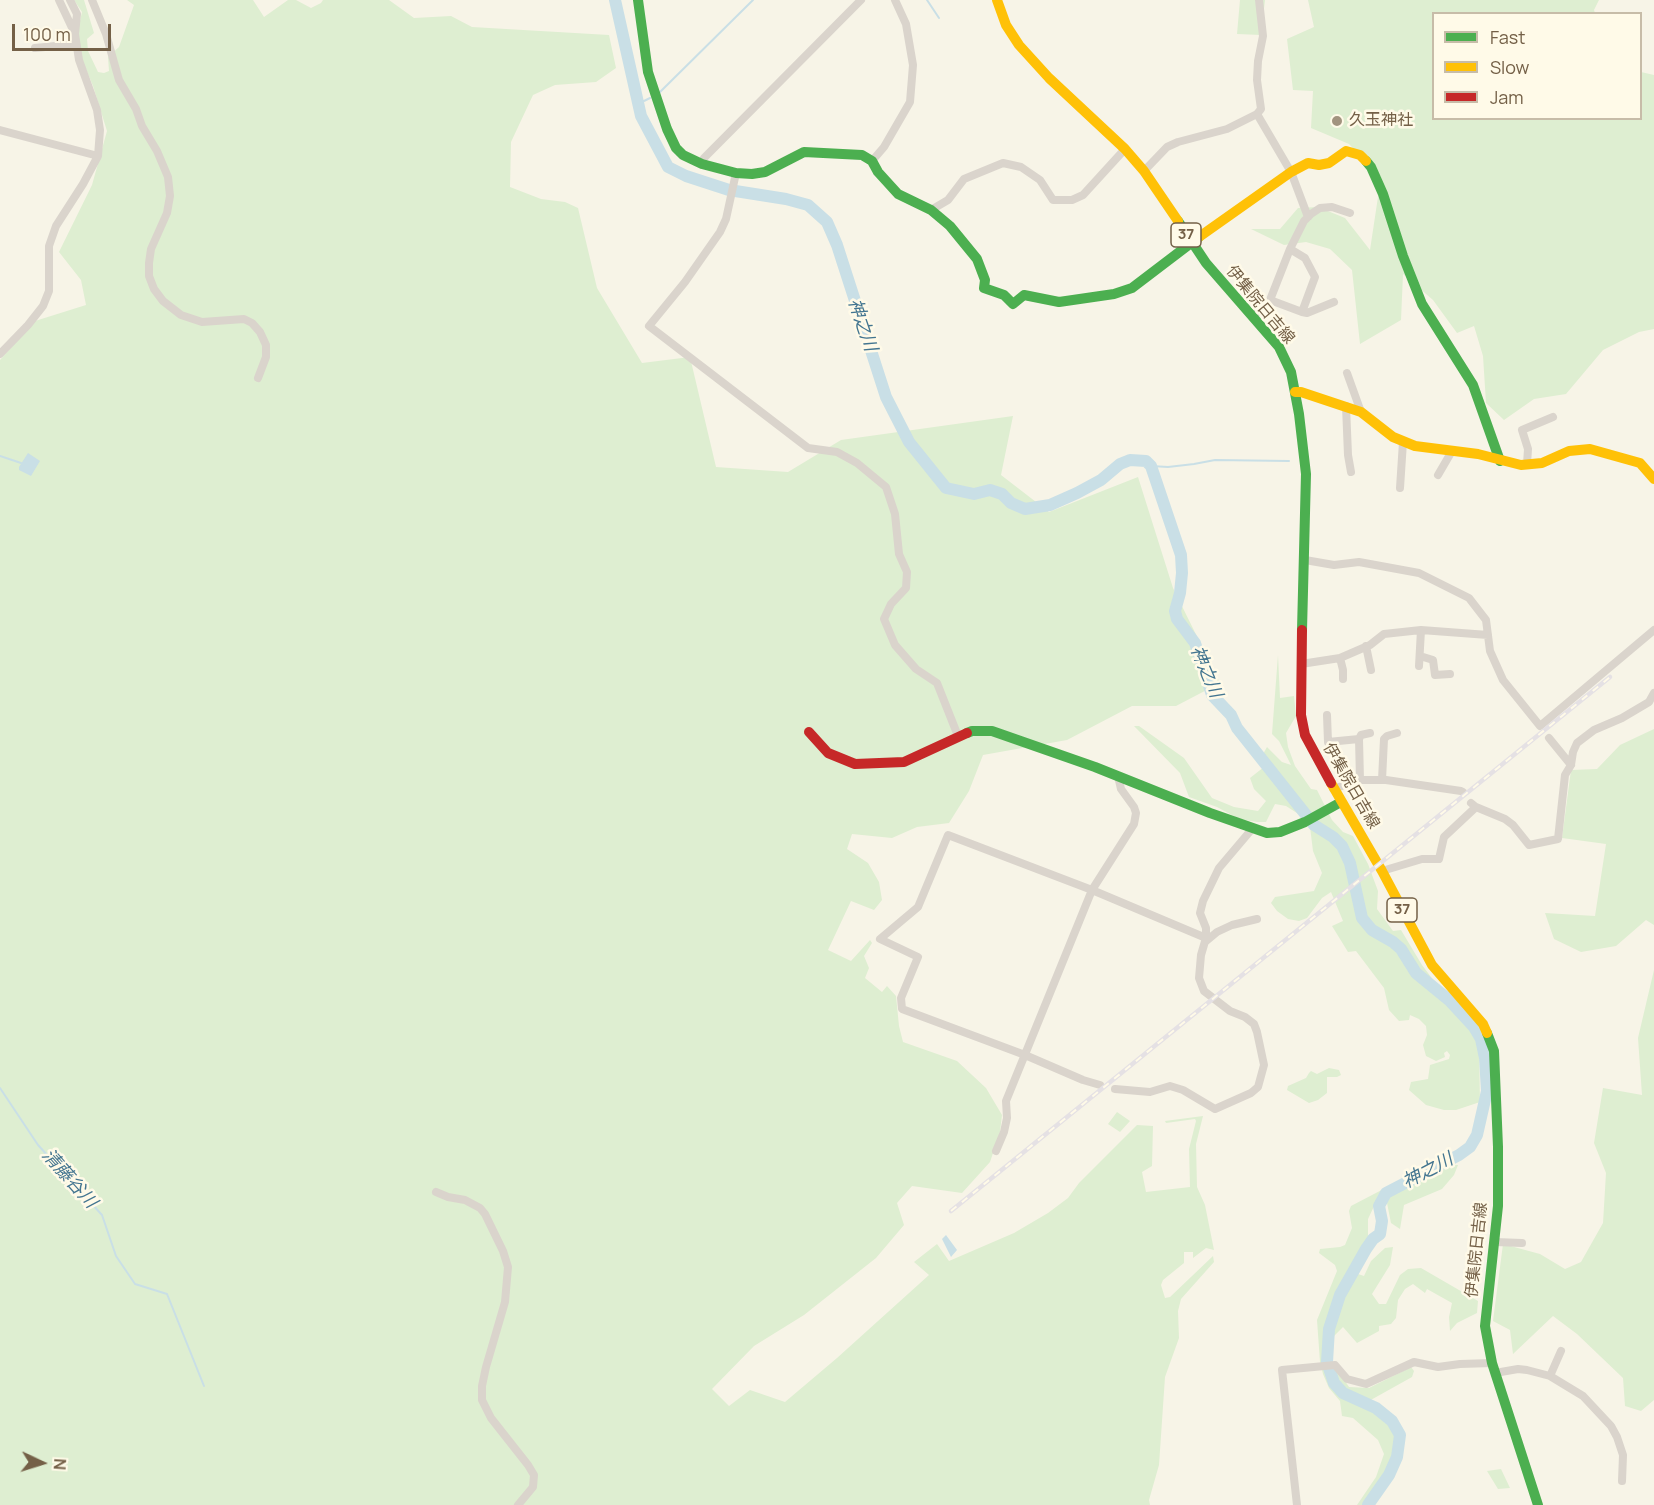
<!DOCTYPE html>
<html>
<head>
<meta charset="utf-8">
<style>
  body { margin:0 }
  #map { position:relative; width:1654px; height:1505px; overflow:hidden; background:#f7f4e7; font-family:Manrope,sans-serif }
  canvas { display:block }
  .legend { position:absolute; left:1432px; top:12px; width:210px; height:108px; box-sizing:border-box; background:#fffae8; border:2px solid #c7bca8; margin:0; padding:8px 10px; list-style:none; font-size:18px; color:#746047 }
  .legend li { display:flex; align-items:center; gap:12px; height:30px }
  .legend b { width:30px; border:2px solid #c7bca8 }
  .north { position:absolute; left:12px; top:1433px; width:60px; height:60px; -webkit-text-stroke:4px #fffae8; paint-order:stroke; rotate:94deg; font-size:16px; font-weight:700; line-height:24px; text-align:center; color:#746047 }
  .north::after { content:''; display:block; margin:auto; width:21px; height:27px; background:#746047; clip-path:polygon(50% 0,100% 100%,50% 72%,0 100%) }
  .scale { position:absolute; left:12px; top:24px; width:99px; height:27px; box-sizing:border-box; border:3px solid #746047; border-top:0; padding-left:8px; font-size:18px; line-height:21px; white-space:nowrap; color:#746047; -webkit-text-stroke:4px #fffae8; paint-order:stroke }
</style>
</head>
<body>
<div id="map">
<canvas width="1654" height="1505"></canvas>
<ul class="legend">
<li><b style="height:8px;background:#4caf50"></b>Fast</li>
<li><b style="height:8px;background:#ffc107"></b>Slow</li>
<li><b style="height:8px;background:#c62828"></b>Jam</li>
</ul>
<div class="north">N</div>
<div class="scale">100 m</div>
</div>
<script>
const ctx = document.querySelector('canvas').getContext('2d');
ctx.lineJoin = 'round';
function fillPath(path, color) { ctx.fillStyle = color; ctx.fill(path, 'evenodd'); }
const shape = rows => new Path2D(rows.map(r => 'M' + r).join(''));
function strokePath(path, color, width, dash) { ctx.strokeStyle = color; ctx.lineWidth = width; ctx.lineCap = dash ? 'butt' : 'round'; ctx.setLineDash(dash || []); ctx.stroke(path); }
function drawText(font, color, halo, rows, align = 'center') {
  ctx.font = font + ' Manrope,"Noto Sans JP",sans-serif'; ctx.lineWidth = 5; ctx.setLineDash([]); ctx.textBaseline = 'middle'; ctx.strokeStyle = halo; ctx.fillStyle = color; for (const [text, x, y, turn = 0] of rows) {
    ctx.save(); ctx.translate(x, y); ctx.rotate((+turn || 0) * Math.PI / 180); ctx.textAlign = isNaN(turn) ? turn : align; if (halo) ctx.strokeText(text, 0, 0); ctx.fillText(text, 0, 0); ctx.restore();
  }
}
fillPath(shape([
  [74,0,84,0,94,33,87,39,88,51,98,72,104,73,109,71,108,57,119,47,134,5,127,0,253,0,264,17,288,0,296,0,311,8,321,3,323,0,389,0,414,18,451,16,472,27,609,35,616,68,596,82,555,85,533,95,511,142,510,187,541,199,565,202,578,208,597,288,642,363,690,357,716,467,788,472,841,440,1013,416,1001,475,1049,512,1138,477,1173,588,1220,683,1176,706,1132,706,1067,740,983,755,969,791,949,823,917,827,892,838,852,834,847,849,868,863,879,882,882,900,874,910,851,901,828,950,851,961,870,940,872,943,864,956,869,968,865,978,882,992,887,986,896,996,899,1026,903,1042,957,1061,986,1088,1002,1115,1000,1132,990,1162,962,1193,912,1186,897,1203,904,1225,876,1258,804,1315,754,1346,712,1389,729,1406,750,1390,785,1402,837,1358,929,1275,914,1262,937,1244,949,1261,1014,1233,1048,1213,1068,1198,1079,1183,1137,1125,1153,1126,1152,1166,1142,1172,1146,1192,1190,1187,1189,1149,1196,1121,1195,1119,1166,1123,1165,1121,1203,1116,1196,1144,1197,1187,1205,1205,1214,1250,1206,1248,1193,1258,1193,1252,1184,1252,1184,1263,1163,1280,1161,1285,1165,1298,1170,1297,1213,1256,1214,1262,1181,1299,1178,1311,1179,1338,1165,1377,1159,1465,1149,1500,1150,1505,0,1505,0,360,35,321,86,305,81,280,59,252,92,185,107,131,93,86,80,55,77,34,82,12],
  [1240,0,1265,0,1261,35,1237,34],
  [1308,0,1599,0,1594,10,1595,13,1434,14,1434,118,1640,118,1641,72,1654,75,1654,329,1639,332,1603,350,1566,394,1534,399,1504,420,1486,403,1483,356,1474,326,1457,333,1433,300,1403,274,1401,320,1360,344,1352,270,1330,249,1306,242,1284,245,1251,229,1280,229,1298,208,1318,207,1345,218,1370,250,1381,177,1349,144,1311,128,1313,91,1293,90,1287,39,1314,27],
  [1278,655,1280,698,1294,696,1296,716,1286,733,1288,747,1295,766,1311,789,1317,790,1332,820,1343,832,1353,836,1368,864,1378,891,1377,909,1393,931,1401,930,1422,965,1473,1033,1479,1048,1480,1102,1456,1110,1444,1110,1426,1105,1409,1090,1411,1082,1428,1079,1430,1065,1449,1059,1450,1055,1447,1051,1444,1053,1445,1057,1436,1061,1426,1056,1423,1045,1427,1035,1426,1026,1419,1019,1410,1015,1409,1020,1399,1021,1389,1010,1384,988,1356,951,1348,952,1332,926,1343,921,1331,892,1322,898,1307,918,1299,921,1288,919,1277,911,1271,903,1275,897,1314,891,1322,873,1313,851,1310,827,1300,815,1286,806,1275,804,1266,822,1257,822,1239,819,1217,807,1189,797,1180,773,1134,726,1139,726,1184,758,1212,798,1234,807,1258,811,1266,801,1254,789,1250,778,1269,763,1263,754,1267,747,1282,762,1291,765,1279,741,1272,734],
  [1654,729,1654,925,1646,920,1616,946,1581,952,1554,939,1545,913,1595,916,1606,844,1562,838,1571,770,1597,769,1620,745],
  [1654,970,1654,1400,1641,1411,1625,1406,1623,1378,1577,1334,1553,1316,1513,1354,1510,1330,1493,1321,1503,1244,1540,1254,1565,1269,1581,1262,1603,1223,1606,1173,1594,1143,1603,1088,1642,1095,1638,1038],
  [1329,1068,1339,1070,1341,1075,1337,1077,1327,1077,1327,1093,1318,1100,1309,1103,1287,1090,1288,1086,1306,1078,1309,1073,1311,1071,1317,1074],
  [1117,1112,1130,1121,1120,1132,1108,1124],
  [1447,1165,1458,1165,1454,1175,1442,1189,1404,1205,1400,1229,1391,1223,1386,1198,1376,1202,1368,1219,1368,1237,1361,1254,1358,1274,1364,1276,1371,1261,1385,1248,1393,1247,1390,1265,1372,1294,1379,1304,1386,1304,1400,1275,1408,1269,1421,1268,1478,1301,1477,1313,1457,1323,1450,1331,1449,1317,1452,1303,1427,1289,1425,1293,1413,1284,1405,1289,1398,1300,1396,1318,1391,1324,1379,1326,1379,1331,1357,1343,1343,1327,1333,1337,1331,1360,1349,1387,1369,1388,1411,1367,1414,1371,1412,1377,1369,1401,1374,1412,1392,1429,1396,1437,1395,1448,1388,1467,1366,1505,1357,1505,1376,1477,1384,1454,1378,1440,1353,1418,1342,1416,1340,1401,1329,1388,1323,1374,1320,1362,1317,1320,1337,1271,1335,1265,1319,1253,1320,1249,1340,1247,1345,1245,1352,1228,1349,1211,1351,1206,1395,1183,1419,1178],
  [1501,1469,1510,1488,1498,1489,1487,1471]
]), '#deeed1');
fillPath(shape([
  [28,453,40,461,31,476,19,470,19,467],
  [946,1235,957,1250,951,1257,942,1239]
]), '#c9dfe6');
strokePath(shape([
  [927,0,939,18],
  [659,93,753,0],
  [638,104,650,98],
  [0,456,21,463],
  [1151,466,1168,467,1194,464,1215,460,1289,461],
  [0,1088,38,1145,102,1215,116,1256,135,1284,167,1294,204,1386]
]), '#c9dfe6', 2);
strokePath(shape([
  [615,0,641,116,668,167,686,176,729,190,786,199,808,205,827,222,837,245,886,397,909,442,946,488,974,494,990,490,1002,494,1011,503,1025,509,1050,505,1077,493,1101,480,1120,464,1130,460,1146,461,1151,466,1181,555,1182,573,1180,593,1175,611,1177,619,1195,643,1212,695,1231,715,1237,728,1314,825,1333,837,1342,846,1350,863,1362,918,1372,930,1393,942,1401,949,1416,973,1449,1000,1474,1027,1481,1039,1485,1058,1487,1091,1477,1135,1470,1147,1459,1155,1386,1193,1379,1206,1382,1221,1380,1234,1373,1239,1366,1249,1340,1295,1329,1329,1327,1362,1334,1383,1343,1393,1376,1408,1392,1421,1400,1435,1397,1457,1389,1475,1368,1505]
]), '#c9dfe6', 12);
strokePath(shape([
  [70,0,77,14,75,34],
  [92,0,106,34,119,80,136,109,142,126,157,151,168,177,170,196,167,213,151,249,149,263,149,276,154,289,163,301,181,315,202,322,244,319,252,323,260,332,266,345,266,357,258,378],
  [35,48,76,44],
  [1257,114,1291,172,1308,217],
  [0,130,98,156],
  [872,161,884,147,910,102,913,65,906,24,895,0],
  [702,164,704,158,861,0],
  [1144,171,1167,147,1178,142,1227,129,1257,114,1261,109,1257,80,1258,61,1263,36,1259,0],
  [736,173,726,219,720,232,685,282,649,326,808,448,837,452,857,463,886,487,895,514,899,554,907,572,906,588,891,604,884,619,895,645,916,669,937,683,958,736],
  [931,210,948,200,964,179,1003,163,1021,167,1040,180,1053,200,1072,200,1083,195,1125,149],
  [1290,249,1304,221,1311,214,1320,208,1332,207,1350,213],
  [1302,312,1307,313,1334,302],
  [1254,316,1270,300,1302,312,1315,277,1305,258,1290,249,1270,300],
  [0,354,28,325,43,306,49,291,49,246,56,226,83,184,98,156,100,130,97,110,79,60,75,34,59,0],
  [1347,373,1361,412],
  [1346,406,1348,455,1351,472],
  [1527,464,1528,449,1522,430,1553,417],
  [1438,475,1452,451],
  [1400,488,1403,442],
  [1305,560,1334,565,1359,562,1419,573,1469,598,1486,620,1490,651,1503,680,1540,726,1654,630],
  [1366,646,1371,670],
  [1420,656,1433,660,1435,675,1450,674],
  [1340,658,1343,670,1343,679],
  [1301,664,1340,658,1370,645,1384,634,1421,630,1488,635],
  [1419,666,1421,630],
  [1327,715,1328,742,1359,739,1360,780],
  [1549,738,1571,765],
  [1359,739,1361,735,1370,733],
  [1382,780,1384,739,1387,736,1397,733],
  [1333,789,1360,780,1386,780,1461,791,1463,792],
  [1471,803,1476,807,1505,819,1513,825,1529,845,1558,839,1565,775,1571,765,1573,752,1577,743,1594,730,1622,718,1649,702,1654,693],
  [1382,871,1422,859,1439,859,1444,837,1476,807],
  [1205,942,1217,932,1232,925,1257,919],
  [1100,1085,1083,1080,1025,1055,902,1009,901,998,918,957,880,939,918,907,948,835,1092,890,1206,938],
  [1115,1089,1150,1092,1170,1086,1183,1090,1215,1109,1251,1093,1258,1087,1264,1065,1257,1032,1254,1024,1245,1017,1230,1011,1204,991,1199,978,1201,955,1206,938,1206,928,1200,913,1203,901,1219,868,1252,829],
  [996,1151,1004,1132,1007,1118,1006,1101,1092,890,1134,824,1136,813,1134,807,1121,789,1118,776],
  [436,1192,448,1197,465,1200,480,1208,485,1214,503,1251,508,1267,505,1302,486,1367,482,1386,482,1400,491,1418,528,1465,534,1475,533,1487,518,1505],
  [1495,1242,1522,1243],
  [1495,1373,1518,1369,1527,1370,1550,1376,1583,1396,1611,1426,1617,1437,1623,1455,1622,1481],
  [1550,1376,1561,1351],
  [1297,1505,1282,1370,1335,1365,1347,1379,1366,1384,1414,1362,1438,1367,1460,1364,1492,1363]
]), '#dad4cc', 8);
strokePath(shape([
  [638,0,648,72,667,129,676,148,683,155,702,164,736,173,752,174,765,172,804,152,862,155,872,161,878,172,898,194,931,210,950,226,977,259,985,280,984,288,1004,295,1013,304,1024,295,1059,302,1114,294,1132,288,1199,237],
  [1366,161,1371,167,1383,194,1403,256,1422,304,1473,385,1500,461],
  [1178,221,1206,263,1279,347,1291,372,1299,414,1306,474,1302,630],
  [967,733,972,731,992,731,1095,767,1210,813,1267,833,1280,832,1305,822,1341,802],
  [1487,1033,1494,1051,1498,1147,1498,1206,1485,1326,1492,1363,1538,1505]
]), '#4caf50', 10);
strokePath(shape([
  [997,0,1006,25,1019,45,1049,78,1125,149,1144,171,1178,221],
  [1199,237,1291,172,1308,163,1319,165,1329,163,1346,151,1360,155,1366,161],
  [1295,392,1301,392,1361,412,1393,437,1415,446,1478,454,1521,465,1542,463,1569,451,1590,449,1640,463,1654,479],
  [1331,783,1382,871,1432,965,1483,1024,1487,1033]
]), '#ffc107', 10);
strokePath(shape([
  [1302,630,1301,715,1305,735,1331,783],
  [809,732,828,753,855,764,904,762,967,733]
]), '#c62828', 10);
const rail = shape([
  [951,1211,1610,677]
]);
strokePath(rail, '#e5e1e4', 4.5);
strokePath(rail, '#fffae8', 2, [7]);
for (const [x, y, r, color] of [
  [1337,121,6,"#a2947f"]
]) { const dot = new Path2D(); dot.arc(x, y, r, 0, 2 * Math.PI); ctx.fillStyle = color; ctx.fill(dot); strokePath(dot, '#fffae8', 2); }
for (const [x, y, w] of [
  [1186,235,30],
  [1402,910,30]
]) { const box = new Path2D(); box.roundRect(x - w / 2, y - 12, w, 24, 4.5); ctx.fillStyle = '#fffae8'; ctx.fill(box); strokePath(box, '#746047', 1.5); }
drawText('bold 15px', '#746047', null, [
  ["37",1186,235],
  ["37",1402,910]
]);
drawText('16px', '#746047', '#fffae8', [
  ["久玉神社",1349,121]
], 'left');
drawText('16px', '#746047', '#fffae8', [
  ["伊集院日吉線",1260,305,50],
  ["伊集院日吉線",1351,786,60],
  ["伊集院日吉線",1477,1250,-84]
]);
drawText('italic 18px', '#437590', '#fffae8', [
  ["神之川",862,325,71],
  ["神之川",1206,672,67],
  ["神之川",1428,1171,-28],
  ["清藤谷川",69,1179,48]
]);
</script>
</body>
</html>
